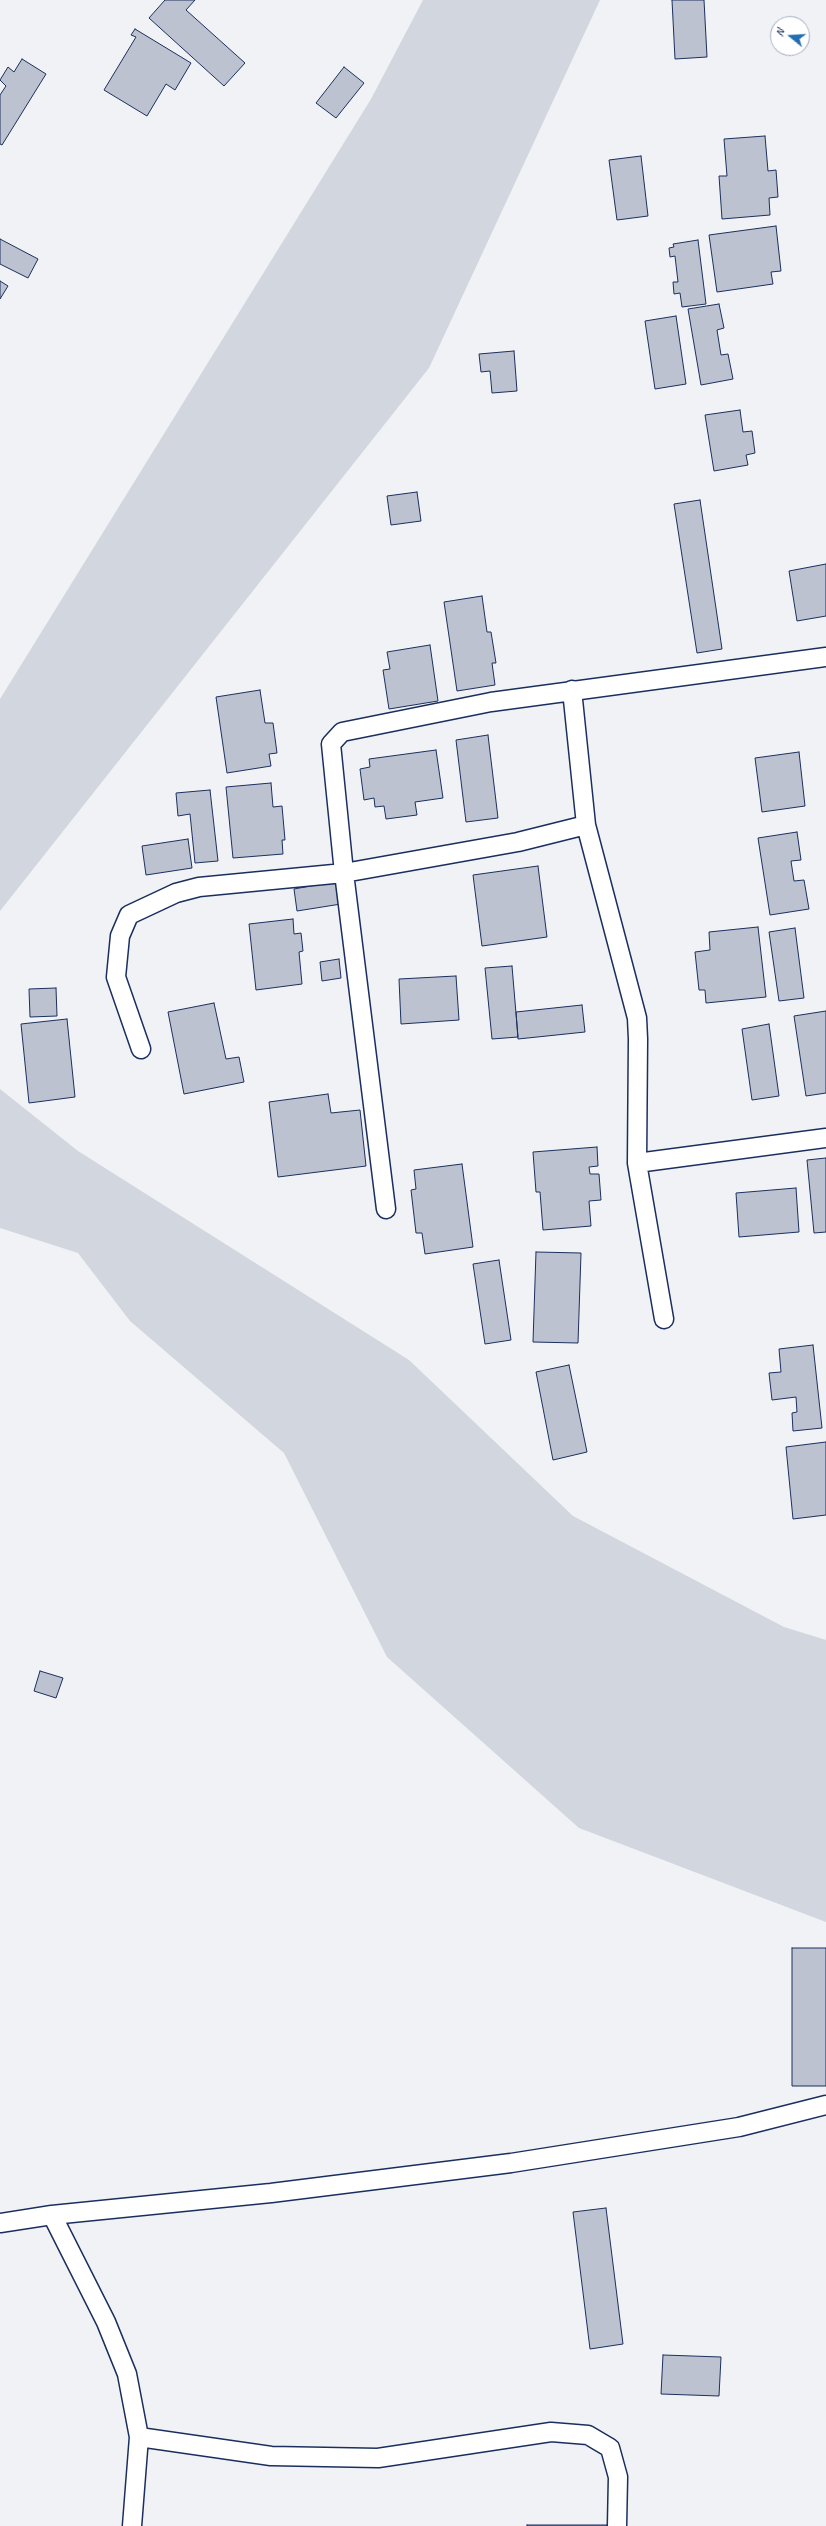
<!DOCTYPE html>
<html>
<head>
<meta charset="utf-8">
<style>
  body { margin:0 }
  #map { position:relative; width:826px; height:2526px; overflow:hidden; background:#f1f2f5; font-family:Caveat,sans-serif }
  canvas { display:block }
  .north { position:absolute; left:770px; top:16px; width:40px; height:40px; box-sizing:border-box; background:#fff; border:1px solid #a4acbf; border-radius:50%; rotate:288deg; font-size:11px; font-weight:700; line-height:16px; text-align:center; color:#1b2f5e }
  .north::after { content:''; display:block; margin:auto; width:14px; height:18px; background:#1f6fb2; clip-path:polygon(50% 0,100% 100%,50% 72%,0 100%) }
</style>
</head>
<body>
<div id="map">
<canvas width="826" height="2526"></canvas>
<div class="north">N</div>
</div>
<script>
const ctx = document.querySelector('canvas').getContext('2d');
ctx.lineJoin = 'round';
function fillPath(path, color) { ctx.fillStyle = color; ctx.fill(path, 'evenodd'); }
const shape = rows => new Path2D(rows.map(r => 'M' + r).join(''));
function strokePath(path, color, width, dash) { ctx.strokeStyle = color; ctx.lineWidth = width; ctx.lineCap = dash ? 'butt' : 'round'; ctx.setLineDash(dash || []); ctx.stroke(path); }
fillPath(shape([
  [423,0,600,0,429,368,0,911,0,699,371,99],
  [0,1089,78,1151,409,1360,573,1516,784,1627,826,1640,826,1922,579,1828,387,1657,284,1453,130,1321,78,1253,0,1228]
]), '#d2d6df');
const building = shape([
  [165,0,195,0,186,10,245,63,224,86,149,18,165,0],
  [672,0,704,0,707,57,675,59,672,0],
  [135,29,191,63,175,90,166,84,147,116,104,90,136,37,131,35,135,29],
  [22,59,46,74,2,145,0,144,0,95,6,86,0,80,8,67,14,72,22,59],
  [344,67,364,83,336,118,316,103,344,67],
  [765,136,768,171,776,170,778,197,769,198,770,215,722,219,719,176,727,176,724,139,765,136],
  [641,156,648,216,617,220,609,160,641,156],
  [776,226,781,271,771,272,773,284,717,292,709,235,776,226],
  [0,239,38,259,28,278,0,264,0,239],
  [698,240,706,304,682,307,680,293,674,294,673,282,678,282,675,256,670,257,669,248,674,247,673,244,698,240],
  [0,281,8,286,0,299,0,281],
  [719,304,724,328,717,330,721,355,728,354,733,379,701,385,688,309,719,304],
  [676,316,686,384,655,389,645,321,676,316],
  [514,351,517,391,492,393,490,371,481,372,479,354,514,351],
  [740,410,743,432,752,431,755,453,746,455,748,465,714,471,705,415,740,410],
  [417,492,421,521,391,525,387,496,417,492],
  [700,500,722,649,697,653,674,504,700,500],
  [826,564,826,616,797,621,789,571,826,564],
  [482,596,487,632,491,632,496,663,492,663,495,685,457,691,444,602,482,596],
  [430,645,438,701,389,709,383,670,390,669,387,652,430,645],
  [260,690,265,723,273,723,277,753,269,754,271,766,227,773,216,697,260,690],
  [488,735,498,818,466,822,456,740,488,735],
  [436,750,443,798,415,802,417,815,386,819,384,806,375,807,374,798,364,800,360,769,370,767,369,759,436,750],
  [799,752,805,806,762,812,755,758,799,752],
  [271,783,273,807,282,806,285,840,282,840,283,854,233,858,226,787,271,783],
  [210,790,218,861,195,863,190,814,178,816,176,793,210,790],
  [797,832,801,860,791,861,794,881,804,880,809,909,770,915,758,838,797,832],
  [188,839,192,868,146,875,142,846,188,839],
  [538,866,547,937,482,946,473,875,538,866],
  [338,881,341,904,297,911,294,889,338,881],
  [293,919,294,934,301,933,303,951,299,952,302,984,256,990,249,924,293,919],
  [758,927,766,997,706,1003,705,990,699,990,695,952,710,950,709,932,758,927],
  [795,928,804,998,779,1001,769,932,795,928],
  [339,959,341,978,322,981,320,962,339,959],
  [512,966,518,1037,492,1039,485,968,512,966],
  [456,976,459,1020,401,1024,399,979,456,976],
  [56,988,57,1016,30,1017,29,989,56,988],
  [214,1003,226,1059,239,1057,244,1082,184,1094,168,1012,214,1003],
  [582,1005,585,1032,518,1039,516,1012,582,1005],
  [826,1011,826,1093,806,1096,794,1016,826,1011],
  [67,1019,75,1097,29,1103,21,1024,67,1019],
  [769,1024,779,1096,752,1100,742,1029,769,1024],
  [328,1094,331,1113,360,1110,366,1166,278,1177,269,1102,328,1094],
  [597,1147,598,1166,589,1167,590,1174,599,1174,601,1200,589,1201,591,1226,543,1230,540,1192,536,1192,533,1152,597,1147],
  [826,1158,826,1232,814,1233,807,1160,826,1158],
  [462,1164,473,1247,425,1254,422,1233,416,1233,411,1190,416,1189,414,1170,462,1164],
  [796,1188,799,1232,739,1237,736,1193,796,1188],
  [536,1252,581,1253,578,1343,533,1342,536,1252],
  [499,1260,511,1340,485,1344,473,1264,499,1260],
  [813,1345,822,1428,793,1431,792,1413,797,1412,796,1397,772,1400,769,1373,781,1372,779,1349,813,1345],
  [569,1365,587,1452,553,1460,536,1372,569,1365],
  [826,1442,826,1515,793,1519,786,1447,826,1442],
  [40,1671,63,1678,56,1698,34,1691,40,1671],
  [792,1948,826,1948,826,2086,792,2086,792,1948],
  [606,2208,623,2344,590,2349,573,2212,606,2208],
  [663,2355,721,2357,719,2396,661,2394,663,2355],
  [527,2525,607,2525,607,2526,527,2526,527,2525]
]);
fillPath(building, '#bcc2d0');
strokePath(building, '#1b2f5e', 1);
const minor = shape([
  [572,690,586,825,637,1018,638,1039,637,1163,664,1319],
  [141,1049,116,977,120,936,129,915,176,893,199,887,344,873,518,842,586,825],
  [637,1163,826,1138],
  [386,1209,344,873,331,744,342,732,491,702,826,657],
  [52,2215,106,2322,127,2374,139,2437,132,2526],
  [0,2223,52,2215,271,2193,511,2163,739,2127,826,2105],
  [139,2437,271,2456,378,2458,551,2432,588,2435,610,2448,618,2477,617,2526]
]);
strokePath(minor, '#1b2f5e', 21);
strokePath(minor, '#fff', 18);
</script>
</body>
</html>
